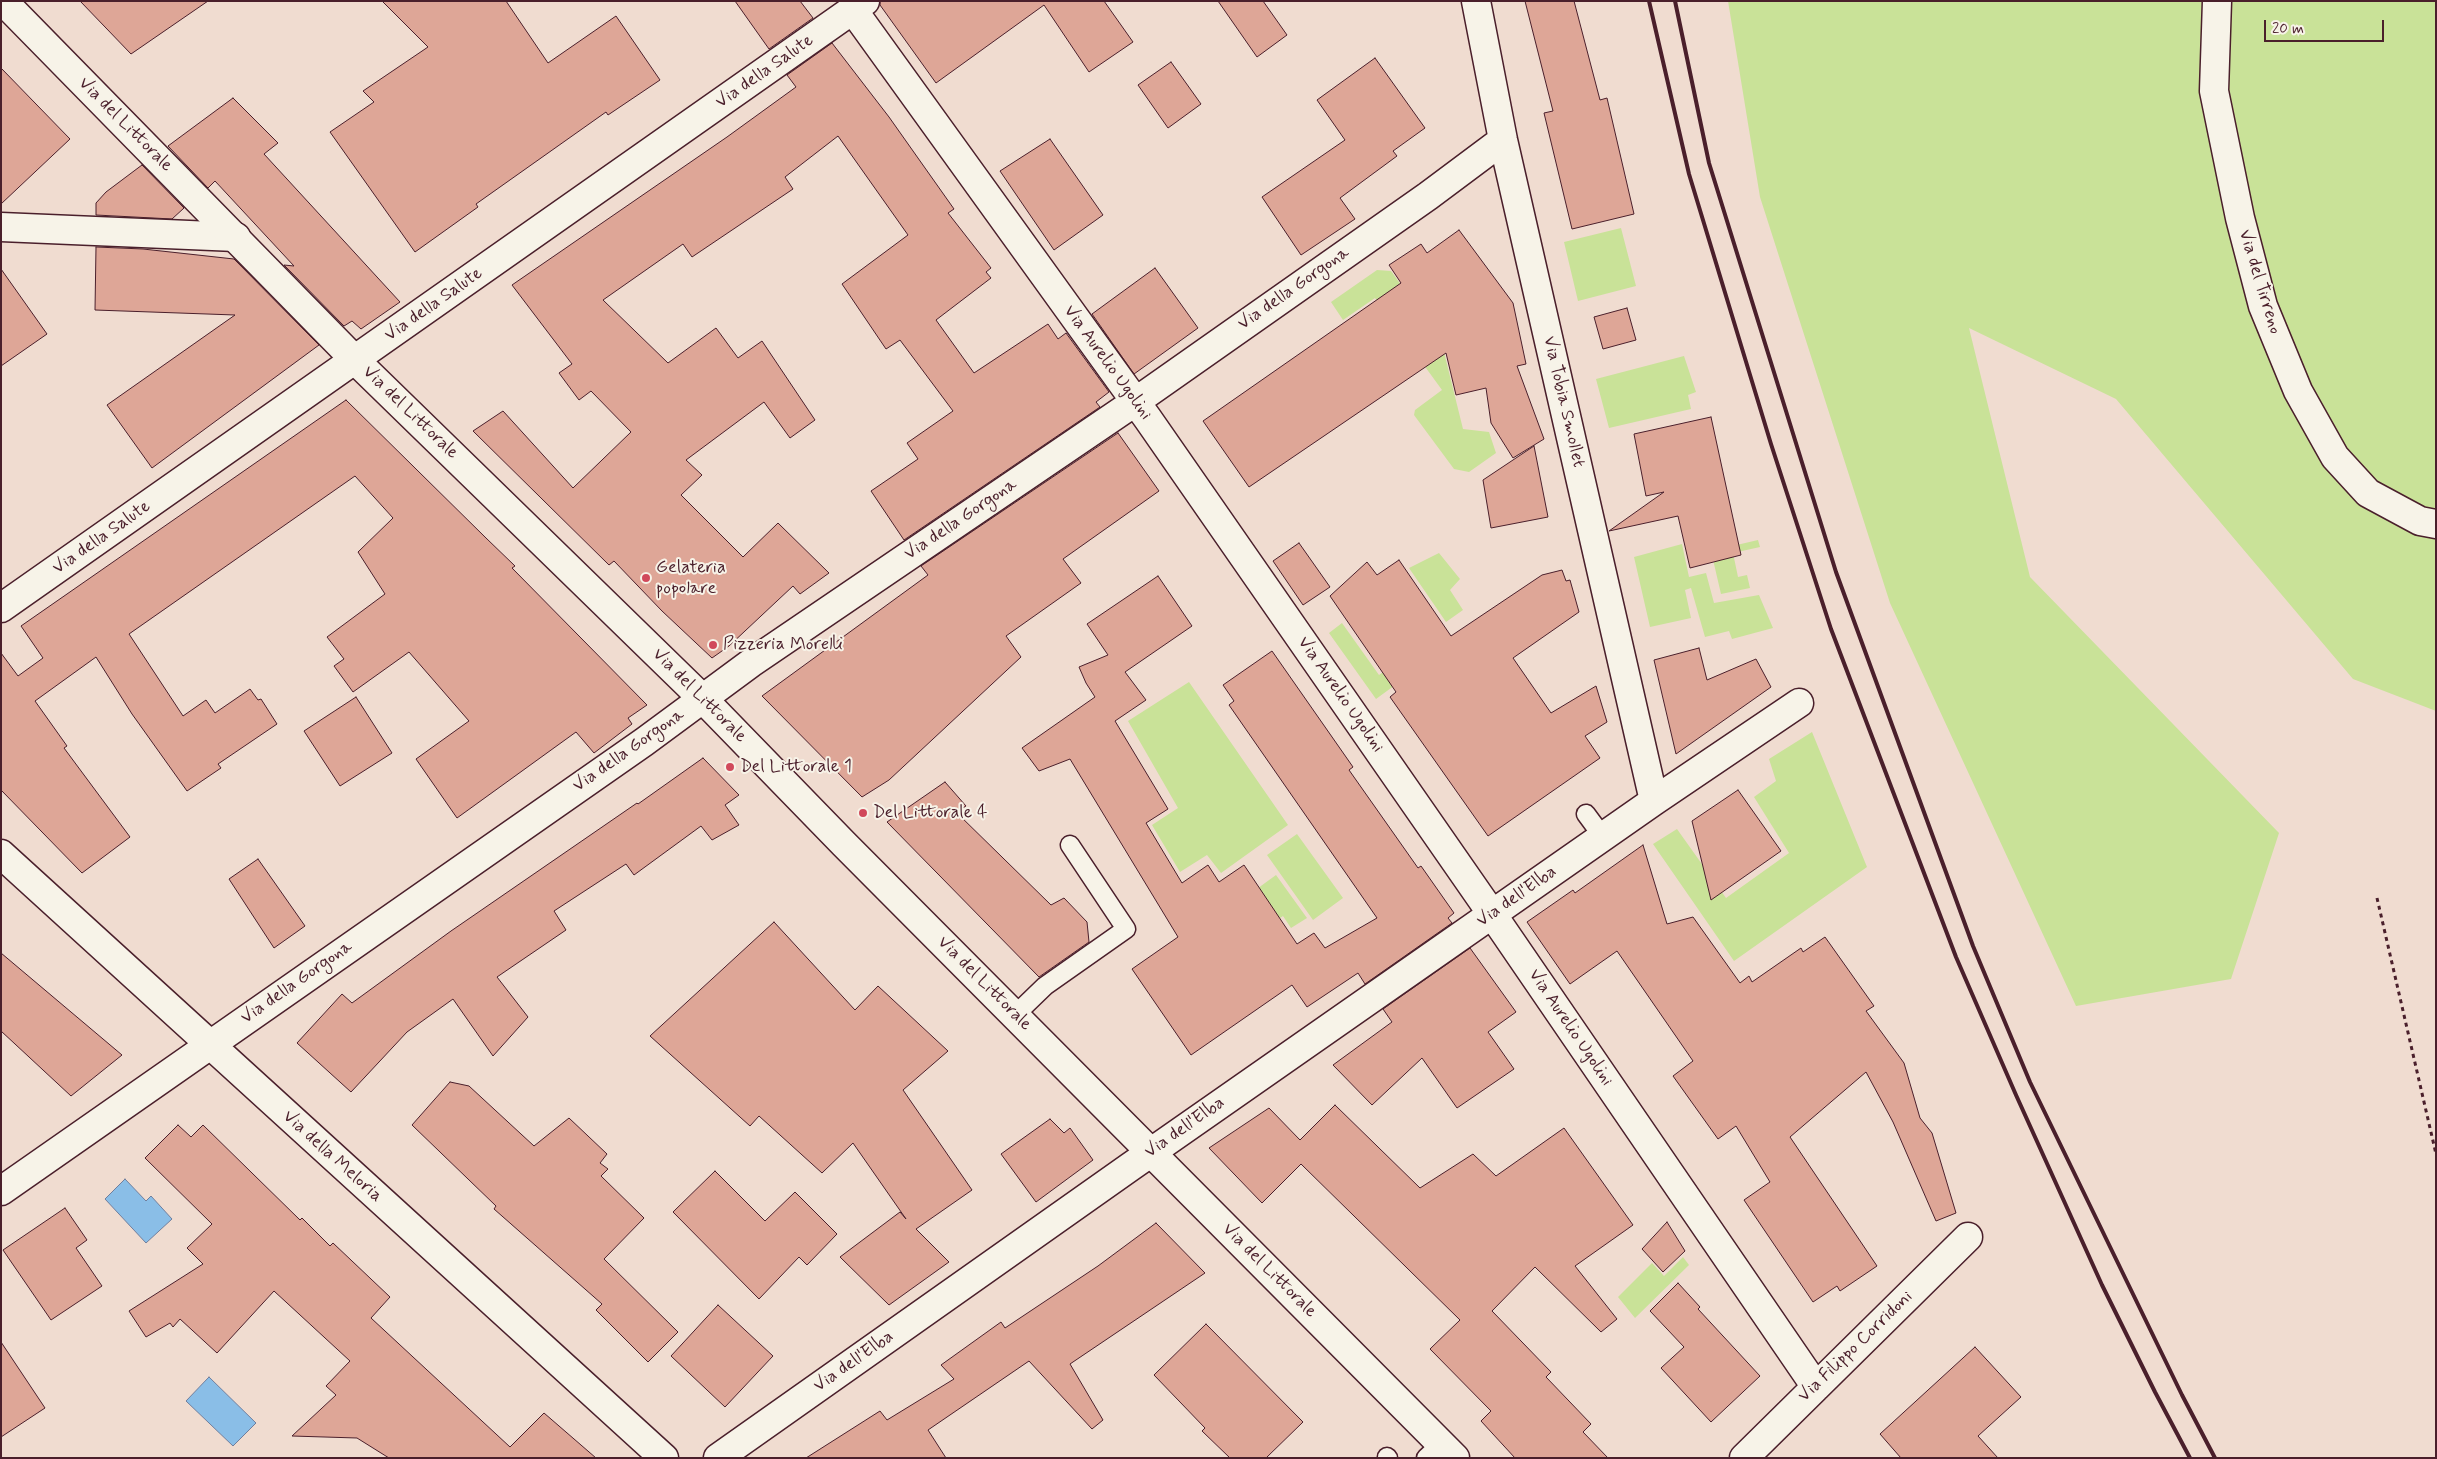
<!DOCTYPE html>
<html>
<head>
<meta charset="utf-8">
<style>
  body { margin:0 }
  #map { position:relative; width:2437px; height:1459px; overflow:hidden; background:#f0dcd0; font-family:Mynerve,sans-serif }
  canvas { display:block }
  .frame { position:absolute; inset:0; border:2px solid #4a1f2b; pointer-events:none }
  .scale { position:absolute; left:2264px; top:20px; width:120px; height:22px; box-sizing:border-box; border:2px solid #4a1f2b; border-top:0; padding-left:6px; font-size:15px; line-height:18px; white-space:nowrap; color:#4a1f2b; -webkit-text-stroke:4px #f7f3e8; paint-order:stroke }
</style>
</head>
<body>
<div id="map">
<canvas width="2437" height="1459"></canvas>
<div class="frame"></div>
<div class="scale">20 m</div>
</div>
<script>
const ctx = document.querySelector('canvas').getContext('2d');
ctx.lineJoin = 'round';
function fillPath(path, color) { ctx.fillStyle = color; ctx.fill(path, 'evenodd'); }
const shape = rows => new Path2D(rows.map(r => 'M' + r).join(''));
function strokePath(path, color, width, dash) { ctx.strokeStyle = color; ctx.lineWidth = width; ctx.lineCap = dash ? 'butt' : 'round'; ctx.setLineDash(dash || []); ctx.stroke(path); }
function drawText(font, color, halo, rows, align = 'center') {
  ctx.font = font + ' Mynerve,sans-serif'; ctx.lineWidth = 4; ctx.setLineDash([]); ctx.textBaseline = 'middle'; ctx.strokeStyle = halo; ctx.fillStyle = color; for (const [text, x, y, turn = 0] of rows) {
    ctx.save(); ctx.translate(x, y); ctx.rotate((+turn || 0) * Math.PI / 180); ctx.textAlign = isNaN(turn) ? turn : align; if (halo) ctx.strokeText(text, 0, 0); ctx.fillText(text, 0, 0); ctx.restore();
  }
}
fillPath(shape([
  [1728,1,2436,1,2436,711,2353,679,2116,399,1969,328,2030,577,2279,833,2231,979,2076,1006,1890,603,1760,197],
  [1621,228,1636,286,1578,301,1564,242],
  [1377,270,1391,271,1441,340,1463,429,1489,432,1496,453,1469,472,1454,469,1414,415,1415,410,1442,390,1375,298,1343,320,1331,302],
  [1684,356,1696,392,1688,395,1691,409,1609,428,1596,379],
  [1758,540,1760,547,1733,553,1738,577,1747,575,1750,588,1721,594,1711,551],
  [1682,544,1689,577,1706,573,1714,603,1759,595,1773,628,1732,639,1729,631,1705,637,1691,588,1685,590,1691,618,1650,627,1634,557],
  [1439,553,1460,579,1450,590,1463,610,1446,622,1409,568],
  [1342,623,1379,675,1422,644,1432,658,1376,699,1329,633],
  [1189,682,1288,825,1221,873,1207,855,1180,872,1152,825,1178,808,1128,721],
  [1812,732,1867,867,1734,961,1653,844,1677,829,1726,898,1789,853,1754,797,1776,781,1769,759],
  [1297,834,1343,898,1313,920,1267,855],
  [1276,875,1307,918,1291,928,1283,916,1260,932,1254,891],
  [1683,1257,1689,1265,1635,1318,1618,1297,1652,1263,1664,1276]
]), '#c9e298');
const water = shape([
  [125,1179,146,1201,151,1196,172,1219,146,1243,105,1199,125,1179],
  [209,1377,256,1423,233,1446,186,1401,209,1377]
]);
fillPath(water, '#8abee7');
strokePath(water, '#707e9c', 1);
const building = shape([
  [80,1,208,1,131,54,80,1],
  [382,1,506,1,548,63,616,16,660,80,608,115,606,112,476,204,478,207,415,252,330,132,374,102,363,91,428,47,382,1],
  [735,1,800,1,813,18,769,49,735,1],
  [880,1,1104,1,1133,42,1089,72,1044,5,936,83,880,5,880,1],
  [1218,1,1263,1,1287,35,1257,57,1218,1],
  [1525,1,1574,1,1600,100,1607,98,1634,214,1572,229,1544,113,1553,111,1525,1],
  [832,43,889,117,954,209,948,213,991,268,986,272,991,278,936,320,974,373,1048,324,1058,339,1066,333,1109,392,1096,402,1100,407,904,540,871,491,918,459,907,443,953,411,900,340,886,349,842,284,908,235,838,136,785,177,793,189,692,257,683,244,603,300,668,363,716,328,738,358,762,341,815,420,790,438,764,402,686,460,702,475,681,495,743,557,778,523,829,573,800,594,793,586,729,646,712,658,662,611,614,561,609,565,473,431,503,411,573,488,631,432,591,391,579,400,559,373,572,364,512,285,727,137,796,87,787,75,832,43],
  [1375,58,1425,128,1393,151,1397,156,1340,198,1355,219,1301,255,1262,197,1345,140,1317,100,1375,58],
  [1171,62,1201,104,1168,128,1138,85,1171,62],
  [1,68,70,139,1,204,1,68],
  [233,98,278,143,264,154,400,302,361,329,352,321,344,326,284,265,294,266,215,181,208,188,168,146,233,98],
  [1050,139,1103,215,1054,250,1000,171,1050,139],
  [142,165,184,208,172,219,96,215,96,203,106,192,142,165],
  [1459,230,1513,303,1526,364,1517,366,1544,439,1513,458,1491,423,1486,388,1456,395,1446,353,1249,487,1203,421,1401,283,1389,265,1421,244,1427,253,1459,230],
  [96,247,143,249,234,259,319,345,152,468,107,405,235,315,95,310,96,247],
  [1155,268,1198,328,1134,374,1092,314,1155,268],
  [1,269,47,334,1,366,1,269],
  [1627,308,1636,340,1603,349,1594,317,1627,308],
  [346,400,486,538,515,566,512,568,647,705,628,718,632,724,594,753,576,732,457,818,416,759,469,721,409,652,353,692,334,666,344,659,327,637,385,594,358,552,393,518,355,476,129,634,183,716,206,700,215,713,250,689,258,700,261,699,277,724,218,764,221,768,187,791,132,714,96,657,35,701,67,746,64,748,130,837,82,873,1,790,1,653,18,676,43,658,21,626,346,400],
  [1711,417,1741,555,1690,568,1678,516,1609,531,1664,492,1646,496,1634,434,1711,417],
  [1118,433,1159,491,1063,559,1081,583,1006,636,1021,657,889,780,862,797,762,696,928,575,921,566,1118,433],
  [1534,446,1548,517,1491,528,1483,480,1534,446],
  [1299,543,1330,587,1303,605,1273,561,1299,543],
  [1399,560,1451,636,1542,575,1562,570,1566,581,1570,580,1579,612,1513,658,1551,713,1596,686,1607,722,1585,736,1600,758,1488,836,1390,697,1396,692,1330,596,1367,562,1377,575,1399,560],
  [1158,576,1192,626,1125,672,1146,700,1115,721,1168,809,1146,823,1182,883,1208,865,1219,882,1244,865,1297,944,1314,933,1325,948,1377,918,1229,705,1234,701,1223,685,1272,651,1353,767,1349,770,1418,868,1421,866,1454,913,1448,918,1452,923,1365,984,1358,973,1307,1007,1292,985,1191,1055,1132,969,1178,937,1070,759,1039,771,1022,748,1095,697,1086,683,1079,667,1108,655,1087,624,1158,576],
  [1699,648,1707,680,1756,659,1771,687,1676,754,1654,660,1699,648],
  [356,697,392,753,340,786,304,731,356,697],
  [703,758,739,795,725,805,739,825,712,840,701,826,634,875,626,864,554,911,566,930,497,977,528,1017,493,1056,453,999,407,1032,351,1092,297,1043,342,994,352,1003,451,931,637,803,638,804,703,758],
  [945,782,966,806,956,812,1051,905,1064,898,1087,922,1089,942,1039,977,887,822,945,782],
  [1738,790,1781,851,1711,900,1692,821,1738,790],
  [1643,845,1667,924,1693,917,1740,983,1749,976,1752,982,1801,948,1803,952,1825,937,1874,1006,1866,1011,1904,1063,1920,1118,1932,1133,1956,1213,1936,1221,1893,1122,1866,1072,1790,1137,1877,1266,1840,1291,1837,1286,1813,1302,1744,1200,1770,1182,1736,1126,1718,1139,1673,1076,1693,1061,1617,951,1570,984,1527,922,1573,890,1575,893,1643,845],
  [258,859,305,926,274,948,229,879,258,859],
  [774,922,855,1010,878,986,948,1051,903,1090,972,1190,916,1229,949,1262,889,1305,840,1257,900,1212,906,1219,853,1143,822,1173,759,1116,750,1126,650,1036,774,922],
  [1470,948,1516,1012,1488,1032,1514,1069,1457,1108,1422,1058,1372,1105,1333,1065,1392,1022,1383,1009,1470,948],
  [1,953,122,1055,71,1096,1,1031,1,953],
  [450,1082,469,1086,534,1146,569,1118,607,1154,600,1163,608,1169,601,1176,644,1218,604,1259,678,1332,648,1362,596,1310,602,1304,494,1209,496,1206,412,1125,450,1082],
  [1335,1105,1420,1188,1473,1154,1496,1176,1564,1128,1633,1225,1575,1266,1617,1319,1601,1332,1535,1267,1492,1311,1551,1372,1546,1377,1591,1424,1583,1432,1608,1458,1515,1458,1481,1421,1491,1411,1430,1349,1460,1320,1301,1164,1262,1203,1209,1148,1269,1108,1300,1140,1335,1105],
  [1050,1119,1064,1133,1070,1128,1093,1160,1036,1202,1001,1154,1050,1119],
  [178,1125,191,1137,203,1125,300,1220,302,1218,330,1246,333,1243,390,1297,371,1318,510,1447,544,1413,596,1458,389,1458,357,1438,292,1436,336,1395,326,1386,350,1361,274,1291,217,1353,180,1319,173,1327,170,1323,146,1337,129,1311,203,1264,187,1248,212,1224,145,1158,178,1125],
  [715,1171,765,1221,795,1192,837,1234,807,1265,799,1257,759,1299,673,1212,715,1171],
  [65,1208,87,1240,76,1248,102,1286,51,1320,3,1250,65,1208],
  [1667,1222,1685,1251,1663,1272,1642,1249,1667,1222],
  [1156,1223,1205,1273,1070,1364,1103,1420,1092,1429,1029,1361,928,1430,946,1458,806,1458,880,1411,887,1420,954,1379,941,1365,1001,1322,1005,1328,1098,1266,1156,1223],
  [1678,1283,1700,1307,1698,1309,1760,1376,1711,1422,1661,1368,1684,1347,1650,1311,1678,1283],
  [718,1305,773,1356,725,1407,671,1356,718,1305],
  [1206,1324,1303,1422,1266,1458,1230,1458,1202,1431,1205,1428,1154,1375,1206,1324],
  [1,1342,45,1408,1,1437,1,1342],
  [1975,1347,2021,1397,1978,1436,1998,1458,1901,1458,1880,1434,1975,1347]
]);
fillPath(building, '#dea697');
strokePath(building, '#4a1f2b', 1);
const lane = shape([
  [1586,814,1603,837],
  [1015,1015,1045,986,1126,929,1070,845],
  [1387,1457,1388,1458],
  [1426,1458,1441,1444]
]);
const street = shape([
  [1476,1,1503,140,1654,801],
  [853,10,1148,419,1492,914,1816,1387],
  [1,227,236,237],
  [1,608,865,1],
  [1,854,664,1458],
  [1,1191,644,742,751,663,1135,402,1428,196,1503,140],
  [718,1458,1130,1167,1654,801,1799,703],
  [1744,1458,1968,1237]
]);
const secondary = shape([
  [3,1,356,361,703,699,844,844,1455,1458],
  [2217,1,2214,91,2240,218,2263,306,2298,391,2335,457,2368,493,2420,521,2436,524]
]);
strokePath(lane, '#4a1f2b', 21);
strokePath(street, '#4a1f2b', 31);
strokePath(secondary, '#4a1f2b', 31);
strokePath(shape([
  [2377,898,2436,1154]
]), '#4a1f2b', 3, [4, 4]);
strokePath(lane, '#f7f3e8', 18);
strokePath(street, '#f7f3e8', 28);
strokePath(secondary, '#f7f3e8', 28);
strokePath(shape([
  [1649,1,1689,174,1771,444,1831,629,1956,957,2016,1095,2102,1285,2155,1392,2190,1458],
  [1675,1,1709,163,1836,572,1973,946,2030,1082,2182,1395,2215,1458]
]), '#4a1f2b', 4);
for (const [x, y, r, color] of [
  [646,578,5,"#d1495b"],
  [713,645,5,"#d1495b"],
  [730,767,5,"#d1495b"],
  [863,813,5,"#d1495b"]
]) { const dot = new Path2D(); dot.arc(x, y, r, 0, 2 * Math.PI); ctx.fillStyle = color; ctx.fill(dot); strokePath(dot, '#f7f3e8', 2); }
drawText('18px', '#4a1f2b', '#f7f3e8', [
  ["Via della Salute",765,72,-35],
  ["Via del Littorale",125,125,45],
  ["Via del Tirreno",2259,282,73],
  ["Via della Gorgona",1294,289,-35],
  ["Via della Salute",434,305,-35],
  ["Via Aurelio Ugolini",1107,363,54],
  ["Via Tobia Smollet",1563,402,77],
  ["Via del Littorale",410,413,44],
  ["Via della Gorgona",961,520,-34],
  ["Via della Salute",102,538,-35],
  ["Via Aurelio Ugolini",1340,695,55],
  ["Via del Littorale",699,696,45],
  ["Via della Gorgona",629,751,-35],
  ["Via dell'Elba",1517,897,-35],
  ["Via della Gorgona",297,983,-35],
  ["Via del Littorale",984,984,45],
  ["Via Aurelio Ugolini",1570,1028,56],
  ["Via dell'Elba",1185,1128,-35],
  ["Via della Meloria",332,1157,42],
  ["Via del Littorale",1269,1271,45],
  ["Via Filippo Corridoni",1856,1347,-44],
  ["Via dell'Elba",854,1362,-35]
]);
drawText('18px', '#4a1f2b', '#f7f3e8', [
  ["Gelateria",656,568],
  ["popolare",656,589],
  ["Pizzeria Morelli",723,645],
  ["Del Littorale 1",740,767],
  ["Del Littorale 4",873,813]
], 'left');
</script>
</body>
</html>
